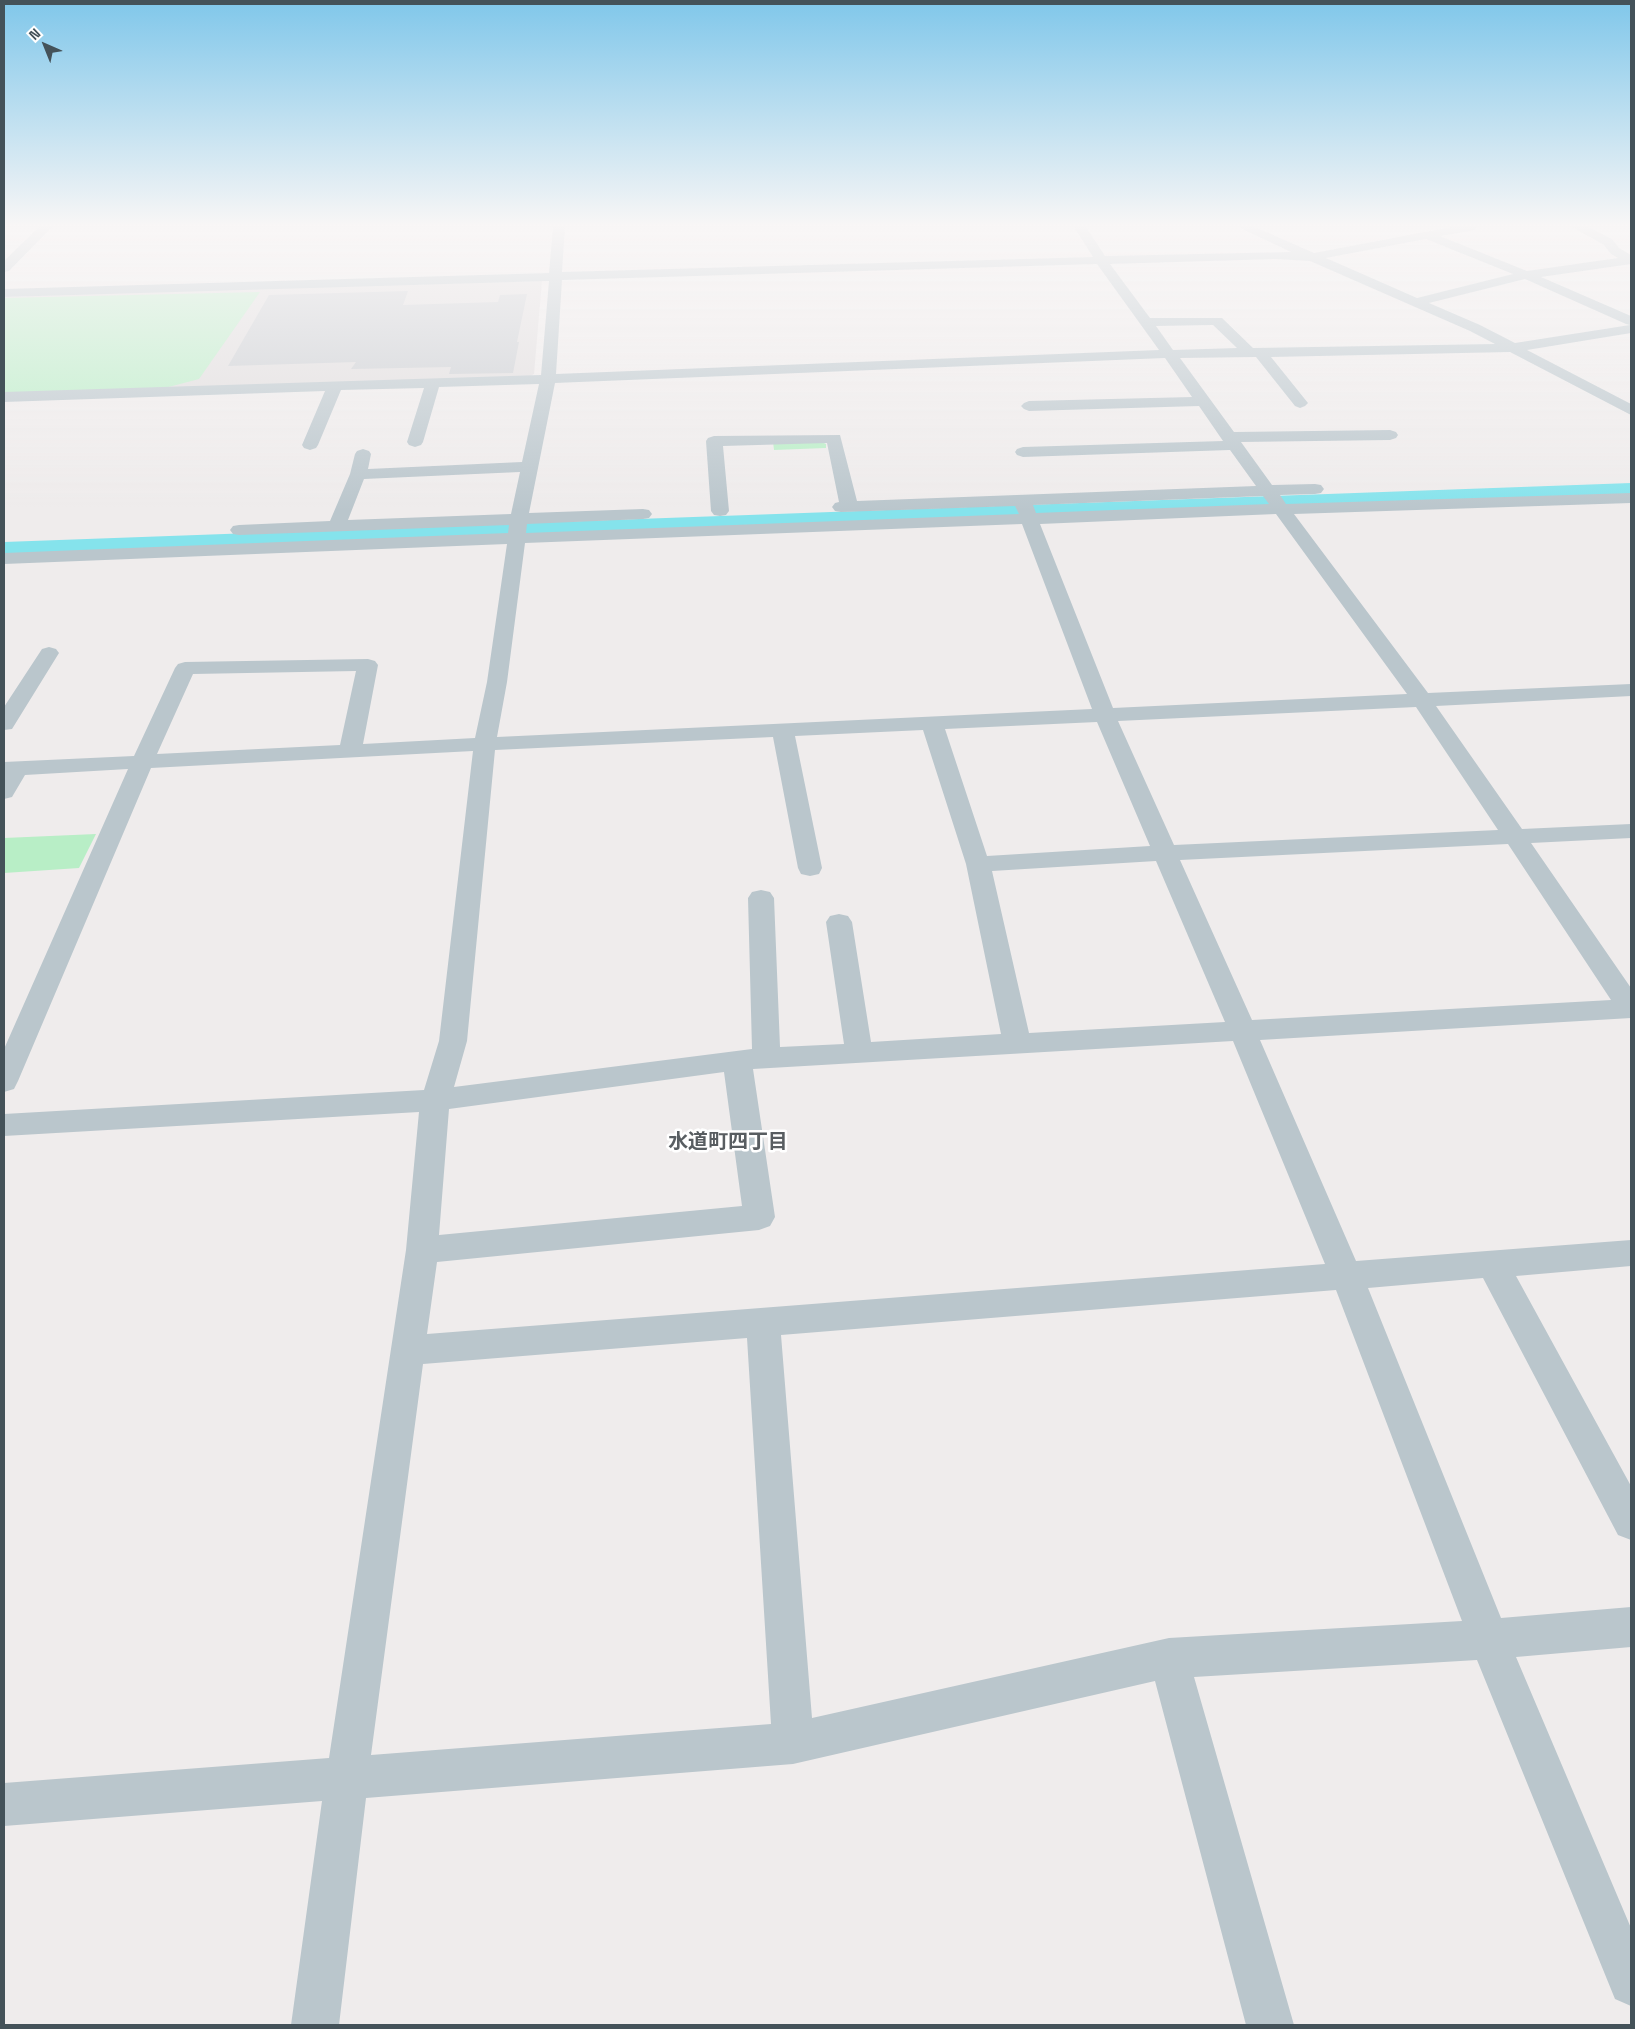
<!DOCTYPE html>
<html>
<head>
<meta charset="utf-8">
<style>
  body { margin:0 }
  #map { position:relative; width:1635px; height:2029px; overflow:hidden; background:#efecec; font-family:"Space Grotesk",sans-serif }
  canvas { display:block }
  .frame { position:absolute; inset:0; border:5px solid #445259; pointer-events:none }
  .north { position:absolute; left:20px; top:20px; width:50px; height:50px; -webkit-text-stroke:4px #fff; paint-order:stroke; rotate:316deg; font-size:14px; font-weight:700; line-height:20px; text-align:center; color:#445259 }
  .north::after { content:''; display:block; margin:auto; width:18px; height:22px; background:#445259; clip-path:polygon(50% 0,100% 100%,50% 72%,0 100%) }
</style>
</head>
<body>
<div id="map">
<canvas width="1635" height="2029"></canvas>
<div class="frame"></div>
<div class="north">N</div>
</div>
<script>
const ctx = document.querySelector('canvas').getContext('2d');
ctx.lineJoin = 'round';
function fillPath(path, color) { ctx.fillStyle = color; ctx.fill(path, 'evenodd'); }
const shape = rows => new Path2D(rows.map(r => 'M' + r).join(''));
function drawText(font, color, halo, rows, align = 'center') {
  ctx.font = font + ' "Space Grotesk","Noto Sans JP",sans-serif'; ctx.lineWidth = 5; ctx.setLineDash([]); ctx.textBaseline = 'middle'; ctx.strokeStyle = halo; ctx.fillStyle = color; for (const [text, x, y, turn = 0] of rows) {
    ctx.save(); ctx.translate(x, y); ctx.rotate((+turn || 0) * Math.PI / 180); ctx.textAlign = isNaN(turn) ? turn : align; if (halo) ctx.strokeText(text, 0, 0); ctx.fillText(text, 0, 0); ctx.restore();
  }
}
fillPath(shape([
  [542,281,534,374,527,378,4,394,4,297,128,292]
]), '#e0ddde');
fillPath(shape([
  [260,292,199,379,161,389,4,394,4,298],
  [817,440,826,444,826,448,774,450,773,442],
  [96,834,79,868,4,873,4,838]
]), '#b8eec6');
fillPath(shape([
  [1631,483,1631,495,4,556,4,542,1631,483]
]), '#85e3ec');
fillPath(shape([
  [408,291,403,305,498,302,500,295,527,294,517,342,519,342,513,373,449,374,451,367,351,369,356,362,228,366,269,295]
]), '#c8ccd1');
fillPath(shape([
  [39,227,52,227,9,271,4,272,4,261,39,227],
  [553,227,565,227,562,272,1093,257,1074,227,1086,227,1105,256,1291,252,1238,227,1255,227,1314,253,1451,227,1477,227,1475,230,1440,236,1527,271,1618,258,1611,254,1604,245,1572,227,1588,227,1612,239,1619,248,1631,255,1631,264,1541,277,1631,316,1631,333,1527,350,1631,404,1631,415,1510,352,1271,357,1308,403,1305,406,1300,408,1295,406,1256,357,1180,358,1234,432,1390,430,1396,432,1398,435,1396,438,1390,440,1241,442,1272,485,1315,484,1321,485,1324,489,1321,493,1315,494,1280,495,1286,504,1631,493,1631,503,1294,514,1428,693,1631,684,1631,696,1436,706,1522,829,1631,824,1631,838,1531,843,1631,988,1631,1018,1260,1040,1356,1261,1631,1240,1631,1266,1516,1276,1631,1486,1631,1540,1618,1535,1483,1278,1368,1288,1501,1618,1631,1607,1631,1647,1516,1657,1631,1928,1631,2006,1615,1999,1477,1660,1194,1677,1294,2025,1246,2025,1155,1681,793,1764,366,1798,339,2025,291,2025,322,1801,4,1826,4,1783,329,1758,406,1250,419,1112,4,1136,4,1114,424,1090,439,1041,473,751,151,768,18,1081,14,1089,4,1092,4,1049,128,769,25,775,12,797,4,799,4,762,134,756,175,668,178,664,185,662,368,659,375,661,378,665,363,744,475,738,487,682,507,544,4,564,4,553,508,533,509,525,239,535,233,534,230,530,233,526,239,525,330,521,350,474,355,454,357,451,363,449,369,451,371,454,368,469,522,462,539,384,439,387,423,442,421,445,415,447,409,445,407,442,424,388,341,390,318,445,316,448,310,450,304,448,302,445,325,391,4,402,4,392,541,375,549,281,4,297,4,289,549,273,553,227],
  [1426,239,1513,274,1417,298,1326,258,1426,239],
  [1276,259,1310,261,1470,331,1495,344,1253,348,1222,318,1150,318,1110,264,1276,259],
  [1097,264,1159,350,556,374,562,280,1097,264],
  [1525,279,1626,324,1630,325,1515,343,1480,325,1429,303,1525,279],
  [1213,325,1237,348,1173,350,1156,326,1213,325],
  [1165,358,1192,397,1029,401,1024,403,1021,406,1024,409,1029,411,1199,406,1223,441,1023,447,1017,449,1015,452,1017,455,1023,457,1230,450,1256,486,857,501,840,435,714,436,708,438,706,441,711,511,714,515,720,516,726,515,729,511,723,446,827,443,839,502,835,503,832,507,835,511,841,512,1015,506,1019,514,526,533,527,524,643,519,649,518,652,514,649,510,643,509,529,513,555,383,1165,358],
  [520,472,511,514,348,520,364,479,520,472],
  [1263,496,1269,504,1036,513,1033,505,1263,496],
  [1276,514,1407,694,1113,708,1040,524,1276,514],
  [1022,524,1092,709,497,737,507,682,525,543,1022,524],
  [356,671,340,745,157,754,193,674,356,671],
  [1416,707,1498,830,1174,845,1118,721,1416,707],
  [1097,722,1150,846,987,856,945,729,1097,722],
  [923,730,966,864,1001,1034,871,1042,852,922,848,916,839,914,830,916,826,922,844,1044,780,1047,774,898,770,892,761,890,752,892,748,898,752,1049,454,1087,467,1041,495,750,773,737,798,868,801,874,810,876,819,874,822,868,795,736,923,730],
  [1508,844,1611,1000,1252,1020,1180,860,1508,844],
  [1156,861,1225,1022,1029,1033,992,871,1156,861],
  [1233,1041,1325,1264,427,1334,437,1262,759,1230,770,1226,775,1217,753,1069,1233,1041],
  [724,1072,742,1206,439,1235,449,1109,724,1072],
  [1336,1290,1462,1621,1169,1638,812,1718,781,1335,1336,1290],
  [747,1338,771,1724,371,1755,423,1364,747,1338],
  [49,647,56,649,59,653,12,729,4,730,4,707,42,649,49,647]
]), '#bac6cc');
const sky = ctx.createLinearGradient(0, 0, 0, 511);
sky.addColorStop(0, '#80c7ea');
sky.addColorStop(0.44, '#f8f6f6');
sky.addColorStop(1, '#f8f6f600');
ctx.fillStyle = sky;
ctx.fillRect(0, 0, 1635, 511);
drawText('bold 20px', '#585d61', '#fff', [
  ["水道町四丁目",728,1143]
]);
</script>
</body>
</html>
